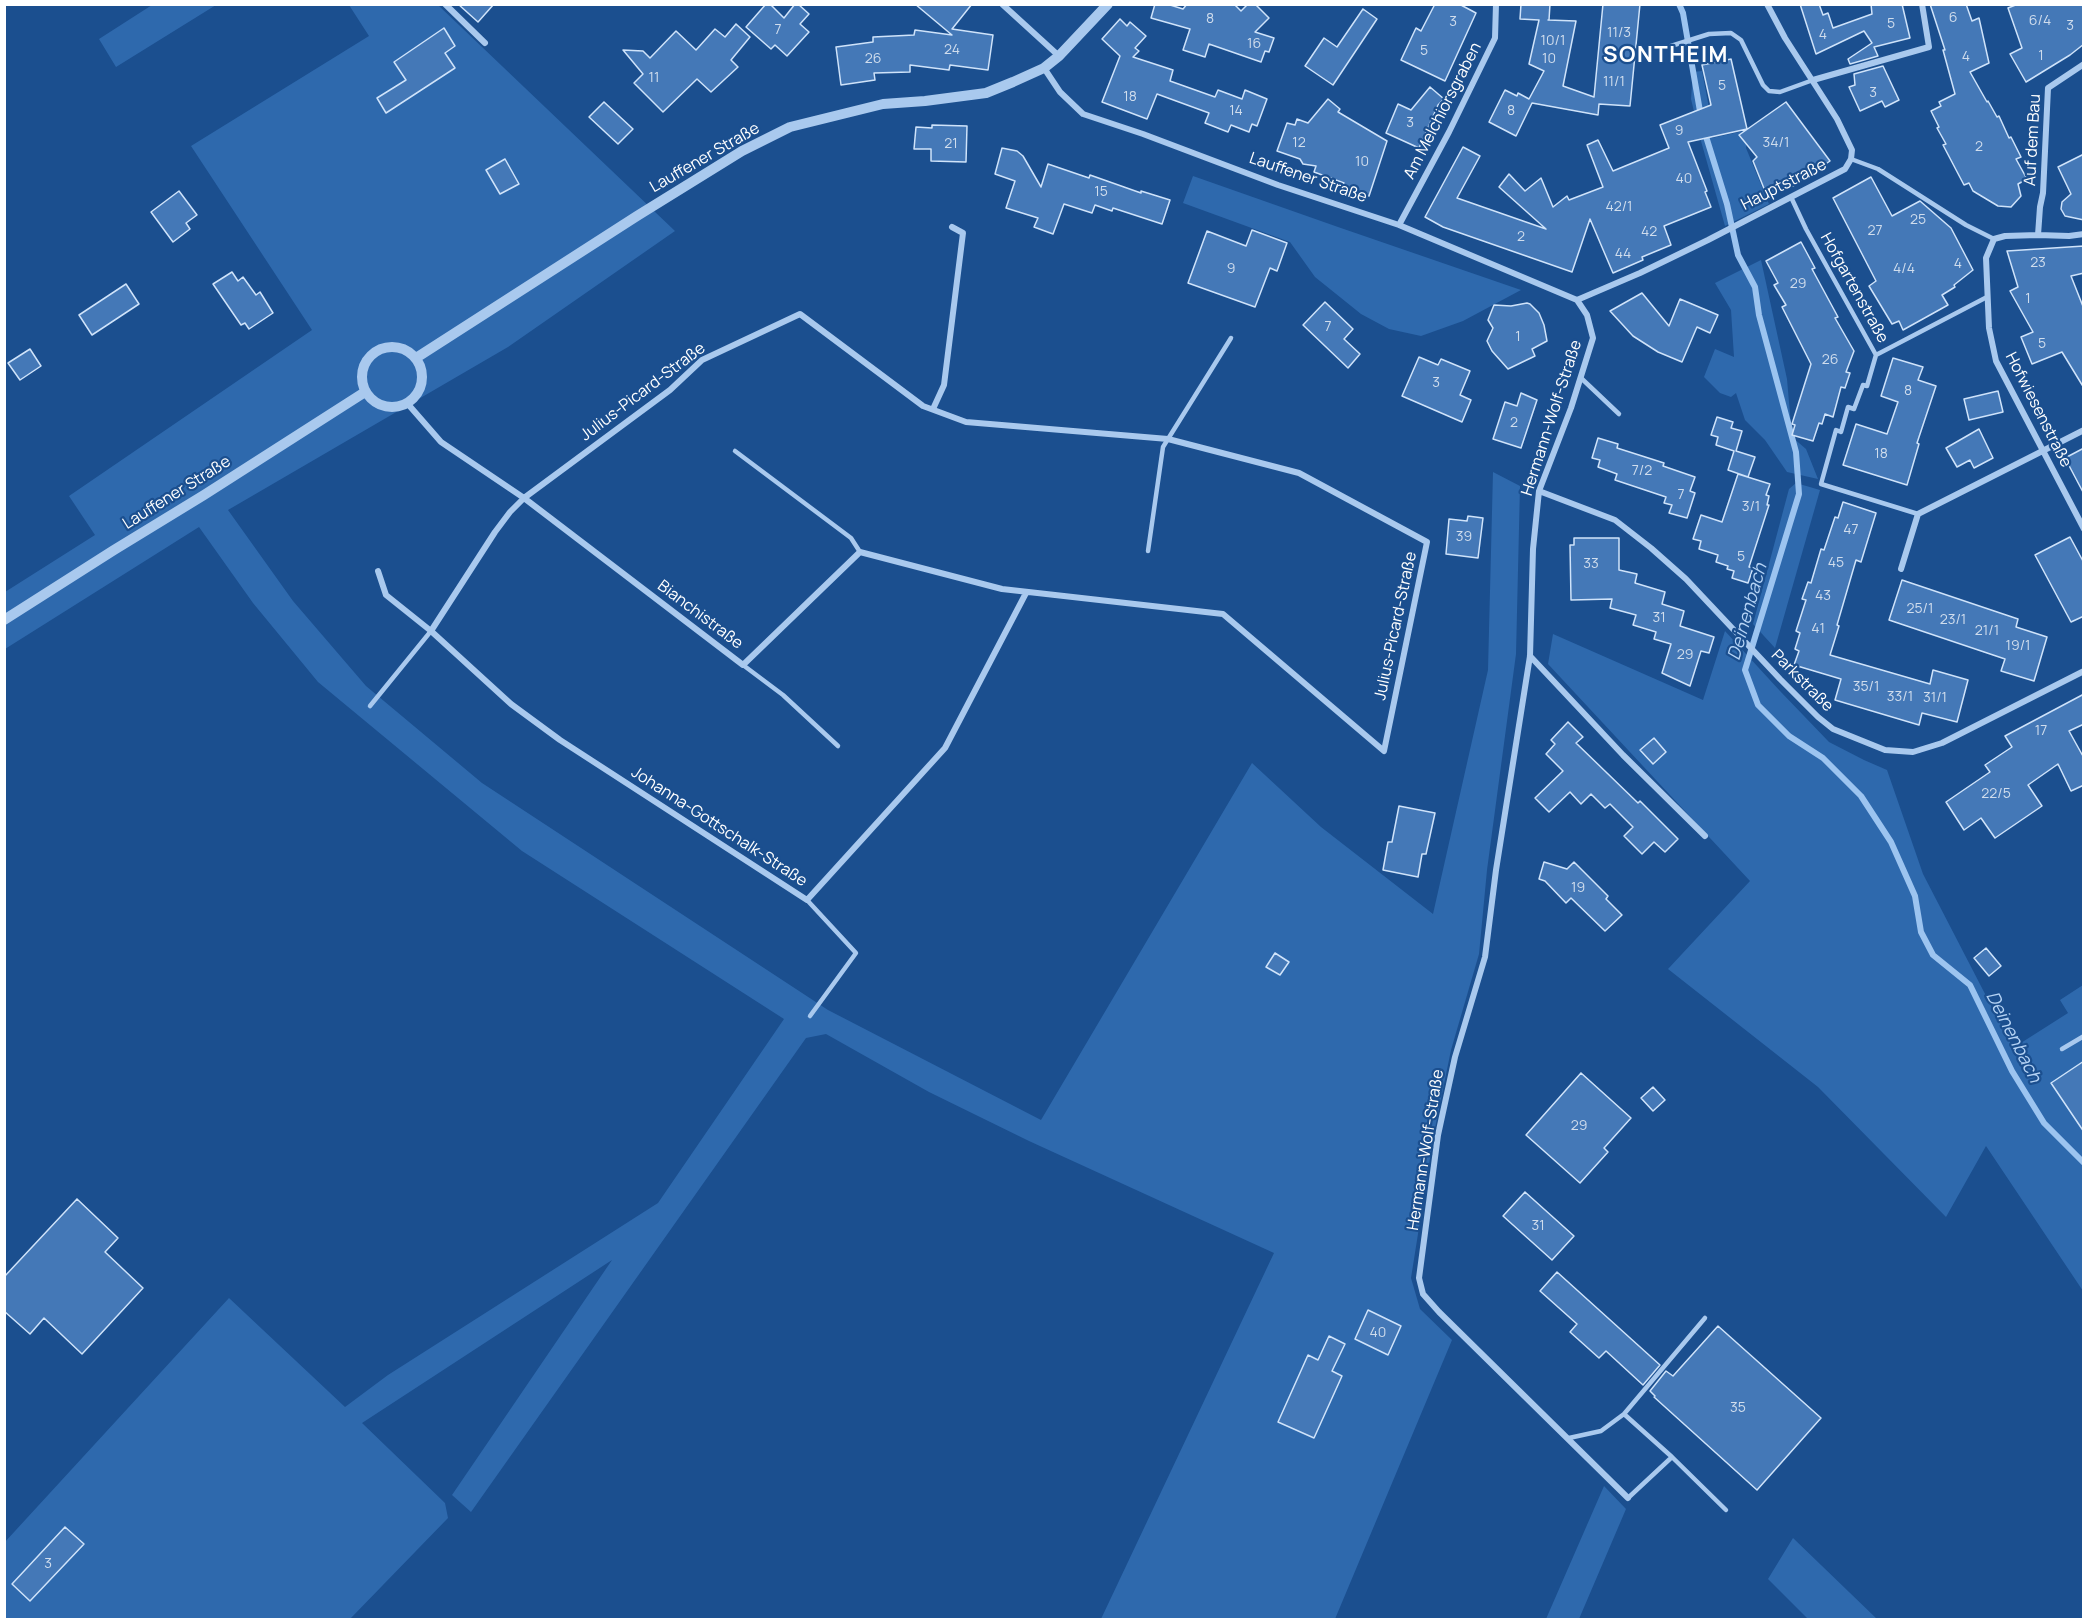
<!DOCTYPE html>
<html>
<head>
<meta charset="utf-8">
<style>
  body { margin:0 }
  #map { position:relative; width:2088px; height:1624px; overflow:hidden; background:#1b4f8f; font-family:Manrope,sans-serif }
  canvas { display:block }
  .frame { position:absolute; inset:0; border:6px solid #fff; pointer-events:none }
</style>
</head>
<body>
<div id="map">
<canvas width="2088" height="1624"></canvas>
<div class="frame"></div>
</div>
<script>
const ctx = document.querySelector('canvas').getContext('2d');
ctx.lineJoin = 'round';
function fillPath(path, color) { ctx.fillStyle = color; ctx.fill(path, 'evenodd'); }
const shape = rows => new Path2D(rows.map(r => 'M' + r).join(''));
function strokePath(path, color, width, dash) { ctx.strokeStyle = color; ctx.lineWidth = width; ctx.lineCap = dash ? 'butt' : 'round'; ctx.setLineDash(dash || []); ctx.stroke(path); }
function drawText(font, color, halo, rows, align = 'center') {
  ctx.font = font + ' Manrope,sans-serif'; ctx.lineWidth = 4.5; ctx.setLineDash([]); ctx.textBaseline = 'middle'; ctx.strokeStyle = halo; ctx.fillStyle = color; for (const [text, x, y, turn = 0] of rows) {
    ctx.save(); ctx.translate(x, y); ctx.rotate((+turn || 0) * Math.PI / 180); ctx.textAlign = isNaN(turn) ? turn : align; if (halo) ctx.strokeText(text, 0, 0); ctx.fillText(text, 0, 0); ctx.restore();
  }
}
fillPath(shape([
  [152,5,216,5,116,67,99,39],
  [349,5,438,5,675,231,508,347,228,510,293,601,366,686,482,783,828,1010,1041,1120,1252,763,1321,827,1433,914,1488,670,1493,472,1520,486,1516,654,1487,870,1479,954,1451,1050,1434,1133,1411,1278,1420,1309,1452,1340,1335,1619,1101,1619,1274,1253,1029,1141,929,1092,826,1034,806,1038,471,1512,452,1495,612,1260,362,1423,445,1503,448,1518,350,1619,5,1619,4,1543,229,1298,345,1407,388,1375,658,1203,784,1019,522,851,318,682,253,603,199,527,5,649,5,592,95,535,69,496,312,330,191,146,369,36],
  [1702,71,1709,108,1704,110,1712,138,1748,130,1746,148,1769,204,1725,226,1701,141,1691,99,1693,72],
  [1193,176,1338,227,1521,290,1463,321,1421,336,1389,329,1361,314,1315,277,1290,242,1183,203],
  [1761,260,1787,379,1792,437,1806,449,1818,479,1787,472,1765,440,1745,420,1736,393,1731,397,1720,393,1704,377,1715,349,1734,357,1731,310,1715,283],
  [1796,483,1820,490,1775,648,1753,624,1789,489],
  [1725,631,1780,691,1829,742,1864,760,1887,770,1923,874,2013,1048,2068,1013,2060,1000,2083,985,2083,1291,1986,1146,1946,1217,1818,1087,1668,969,1750,881,1548,664,1553,634,1703,700],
  [1604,1486,1626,1509,1579,1619,1546,1619],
  [1793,1538,1877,1619,1808,1619,1768,1579]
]), '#2e69ad');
strokePath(shape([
  [1679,4,1683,13,1701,117],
  [1704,130,1727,204,1738,255,1755,287,1759,315,1796,452,1799,494,1745,670,1758,705,1789,736,1823,758,1861,796,1891,842,1915,896,1921,932,1933,955,1970,985,2012,1071,2044,1123,2084,1163]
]), '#9cc4f0', 6);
const building = shape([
  [458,4,494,4,478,22,458,4],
  [766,4,770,4,784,18,795,4,798,4,809,14,800,24,809,32,787,56,775,45,771,49,746,27,766,4],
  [915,4,972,4,952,29,993,35,988,70,950,65,949,70,910,65,910,72,874,73,875,80,841,85,836,47,873,42,873,37,914,35,915,30,952,35,915,4],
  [1155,4,1167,4,1183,9,1187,4,1234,4,1241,11,1248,4,1255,4,1269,18,1255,32,1274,38,1269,52,1265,51,1261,62,1209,44,1205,57,1183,50,1190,29,1151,18,1155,4],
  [1435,4,1459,4,1476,13,1445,81,1401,60,1416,28,1421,31,1435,4],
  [1521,4,1550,4,1549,20,1548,20,1576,21,1563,86,1594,97,1603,4,1640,4,1630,106,1599,104,1598,115,1532,103,1516,136,1489,122,1505,90,1517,96,1518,93,1529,99,1544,71,1529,64,1539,20,1520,19,1521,4],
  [1800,4,1819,4,1823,15,1828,13,1833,28,1872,14,1871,4,1902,4,1910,38,1874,47,1878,56,1850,64,1848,59,1872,43,1864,31,1816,54,1800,4],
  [1930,4,1966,4,1972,21,1979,18,1989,63,1970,72,1987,102,1988,101,1997,117,1999,116,2009,138,2011,137,2021,157,2016,159,2027,179,2018,184,2021,196,2011,207,1998,206,1973,191,1969,183,1964,185,1943,145,1946,144,1937,128,1939,127,1931,111,1941,106,1939,102,1955,94,1943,50,1945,50,1930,4],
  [2018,4,2084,4,2084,44,2070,55,2026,82,2010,54,2022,48,2008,8,2018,4],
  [1363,9,1377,19,1333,85,1305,66,1324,38,1337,47,1363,9],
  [1120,19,1127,26,1130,22,1146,36,1135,48,1139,51,1133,57,1173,70,1170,81,1215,97,1218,90,1242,99,1245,90,1267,99,1257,126,1252,124,1249,132,1231,125,1228,132,1205,123,1209,113,1157,94,1147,119,1102,102,1120,56,1102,39,1120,19],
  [736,24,750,37,731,60,738,67,711,92,697,79,663,112,634,83,643,74,623,50,643,51,650,58,676,31,696,50,715,29,725,37,736,24],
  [444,28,455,46,445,53,455,68,386,113,377,98,406,80,394,62,444,28],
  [1731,59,1747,129,1688,142,1707,191,1705,192,1711,207,1664,226,1671,245,1642,257,1643,260,1613,273,1590,219,1572,272,1443,227,1425,217,1463,147,1480,156,1457,198,1546,229,1499,187,1509,174,1525,191,1541,178,1553,207,1567,196,1569,200,1603,187,1587,145,1598,140,1613,171,1669,148,1660,125,1711,105,1702,65,1731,59],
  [1883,66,1899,100,1885,107,1882,101,1860,111,1849,87,1855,85,1854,74,1883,66],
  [1430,87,1444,99,1438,105,1419,148,1386,133,1398,104,1411,110,1430,87],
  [1328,99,1340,109,1338,112,1387,141,1369,196,1343,185,1344,183,1314,172,1316,166,1303,164,1300,159,1277,151,1287,123,1295,125,1297,119,1308,123,1328,99],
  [604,102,633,129,618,144,589,117,604,102],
  [1786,102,1830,161,1795,185,1767,196,1753,161,1757,157,1739,135,1786,102],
  [932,125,967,126,966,162,931,161,931,149,914,149,916,127,932,128,932,125],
  [1002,148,1017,151,1023,156,1041,187,1048,164,1089,178,1090,175,1141,193,1141,191,1170,200,1162,224,1113,208,1112,211,1095,205,1092,213,1064,204,1053,234,1034,227,1038,218,1006,208,1015,181,995,174,1002,148],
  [2084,154,2084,220,2065,216,2061,209,2062,202,2071,194,2058,167,2084,154],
  [505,159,519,184,500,194,486,170,505,159],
  [1871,177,1892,216,1920,201,1951,228,1973,270,1954,285,1955,287,1942,295,1948,305,1903,330,1899,321,1892,324,1869,286,1876,281,1833,198,1871,177],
  [179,191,197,215,186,223,190,229,173,242,151,212,179,191],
  [1252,230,1287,243,1277,271,1270,268,1255,307,1188,283,1207,231,1246,246,1252,230],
  [1801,242,1815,268,1812,269,1838,317,1835,318,1854,351,1846,372,1850,373,1845,388,1841,387,1833,417,1825,414,1822,424,1819,423,1813,441,1792,435,1795,425,1792,424,1811,364,1782,307,1786,305,1774,285,1778,283,1766,261,1801,242],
  [2084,246,2084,273,2071,276,2084,309,2084,388,2062,352,2032,364,2021,337,2033,332,2010,291,2018,287,2007,251,2084,246],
  [232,272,238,281,243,277,256,295,260,292,273,313,249,329,245,323,241,325,213,284,232,272],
  [126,284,139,304,92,335,79,315,126,284],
  [1642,293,1669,326,1680,299,1718,315,1710,333,1697,327,1682,362,1658,352,1633,336,1610,311,1642,293],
  [1325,302,1353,329,1344,339,1360,354,1348,368,1303,325,1325,302],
  [1527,303,1530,304,1539,313,1544,325,1547,341,1532,349,1535,356,1508,369,1492,351,1487,341,1493,328,1488,320,1494,305,1511,306,1527,303],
  [30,349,41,366,20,380,8,363,30,349],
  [1419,357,1438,365,1441,359,1470,371,1460,395,1471,400,1462,422,1402,396,1419,357],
  [1893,358,1923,367,1918,380,1936,386,1917,443,1919,444,1907,485,1843,465,1856,424,1887,434,1898,402,1881,396,1893,358],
  [1998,391,2003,412,1969,420,1964,399,1998,391],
  [1521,393,1537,400,1521,448,1493,439,1505,402,1517,406,1521,393],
  [1717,417,1733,422,1731,428,1742,431,1736,451,1755,457,1748,477,1728,470,1734,451,1716,445,1718,437,1711,435,1717,417],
  [1979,429,1993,458,1974,468,1970,460,1957,467,1946,448,1979,429],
  [1598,438,1618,444,1617,448,1664,463,1663,466,1695,477,1690,491,1695,493,1687,518,1669,513,1672,505,1664,503,1666,497,1615,480,1617,474,1598,467,1600,460,1592,458,1598,438],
  [2084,448,2084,494,2065,458,2084,448],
  [1738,474,1770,484,1766,495,1769,496,1767,505,1769,505,1749,567,1753,568,1748,583,1732,578,1734,571,1727,569,1728,566,1716,562,1718,555,1699,549,1701,541,1693,539,1701,515,1722,522,1738,474],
  [1843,502,1876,513,1861,562,1856,560,1837,625,1839,626,1830,655,1930,684,1933,670,1968,680,1957,722,1922,713,1919,725,1835,700,1841,679,1794,665,1799,651,1795,649,1800,633,1796,631,1806,600,1802,599,1808,582,1811,583,1821,549,1824,550,1835,517,1838,518,1843,502],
  [1468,516,1483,518,1478,558,1446,554,1449,519,1467,521,1468,516],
  [2070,537,2084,563,2084,616,2071,622,2035,555,2070,537],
  [1574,538,1619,538,1619,570,1637,574,1635,583,1665,592,1662,604,1684,611,1680,626,1714,637,1709,653,1701,651,1690,686,1662,673,1671,644,1654,639,1656,632,1633,625,1636,615,1610,608,1612,599,1571,600,1570,545,1574,545,1574,538],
  [1902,580,2018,619,2016,627,2047,637,2034,681,2001,671,2005,659,1889,620,1902,580],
  [2084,694,2084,724,2069,731,2084,758,2084,785,2071,791,2058,764,2028,785,2042,806,1995,838,1981,818,1964,830,1946,802,1990,772,1985,765,2012,747,2005,736,2084,694],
  [1568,722,1583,737,1576,743,1638,803,1640,801,1678,839,1665,852,1654,842,1642,854,1624,836,1633,827,1610,804,1605,808,1591,794,1581,804,1570,792,1549,812,1535,798,1563,771,1546,754,1555,744,1551,740,1568,722],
  [1654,738,1666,752,1653,764,1640,750,1654,738],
  [1399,806,1435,813,1426,854,1422,854,1418,877,1383,870,1388,842,1392,842,1399,806],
  [1544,862,1567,869,1574,862,1608,896,1606,899,1622,915,1605,931,1571,898,1566,903,1545,881,1539,879,1544,862],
  [1986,948,2001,966,1989,976,1974,958,1986,948],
  [1275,953,1289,962,1280,975,1266,967,1275,953],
  [2084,1061,2084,1132,2051,1083,2084,1061],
  [1581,1073,1631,1118,1604,1148,1608,1152,1580,1183,1526,1135,1581,1073],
  [1653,1087,1665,1100,1653,1111,1641,1098,1653,1087],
  [1525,1192,1574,1236,1552,1260,1503,1216,1525,1192],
  [77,1199,118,1238,105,1252,143,1288,82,1354,44,1318,30,1334,4,1311,4,1277,77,1199],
  [1557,1272,1660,1365,1643,1385,1606,1351,1599,1358,1570,1332,1577,1324,1540,1291,1557,1272],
  [1368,1310,1401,1326,1388,1355,1355,1339,1368,1310],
  [1718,1326,1821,1418,1757,1490,1654,1397,1655,1396,1650,1391,1666,1371,1673,1376,1718,1326],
  [1329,1336,1345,1344,1332,1371,1342,1376,1314,1438,1278,1422,1308,1355,1318,1360,1329,1336],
  [65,1527,84,1544,30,1601,12,1584,65,1527]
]);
fillPath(building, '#4478b7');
strokePath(building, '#cfe3fa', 1.5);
strokePath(shape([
  [1671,46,1709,34,1731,33,1741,40,1763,85,1769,91,1780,92,1813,80],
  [1851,159,1878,169,1966,225,1994,239],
  [1791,197,1806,229,1876,355,1867,386,1863,385,1854,409,1848,407,1841,432,1836,430,1821,484,1918,514],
  [1876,355,1987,297],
  [1581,378,1619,414],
  [735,451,851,538,860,552],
  [1148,551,1163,447,1231,338],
  [743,665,783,695,838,746],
  [370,706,431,631],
  [807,900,856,953,810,1016],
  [2062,1049,2084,1036],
  [1624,1414,1705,1318],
  [1569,1438,1601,1431,1624,1414,1672,1457,1726,1510],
  [1628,1498,1672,1457]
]), '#a9c9ee', 4.5);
strokePath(shape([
  [445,4,485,43],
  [1002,4,1059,56],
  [1044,68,1060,92,1083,114,1143,134,1278,185,1399,225,1577,300],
  [1813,80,1929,47,1922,4],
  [1399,225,1449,132,1495,38,1496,4],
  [2084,234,2069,236,2038,235,2005,236,1994,239,1986,258,1989,328,1996,361,2084,529],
  [2038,235,2040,207,2043,193,2048,88,2084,64],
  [1577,300,1587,315,1593,338,1571,408,1539,491,1533,549,1530,656,1496,870,1485,957,1455,1057,1438,1135,1419,1278,1423,1294,1439,1312,1628,1498],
  [1577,300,1640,273,1708,240,1845,169,1851,159,1852,150,1837,119,1785,38,1767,4],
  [407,403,441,442,524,498,743,665,860,552,1002,589,1223,614,1384,751,1427,542,1299,473,1168,439,966,422,923,406,800,314,702,360,670,390,524,498,510,512,495,532,431,631,511,704,560,740,807,900,945,748,1026,593],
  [933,409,944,385,963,233,952,227],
  [1539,491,1615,520,1651,548,1686,579,1780,679,1818,717,1833,729,1885,750,1913,752,1942,743,2084,671],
  [1901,569,1918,514,2084,430],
  [378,571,386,595,431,631],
  [1530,656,1623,755,1705,836]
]), '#a9c9ee', 6);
strokePath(shape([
  '362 377a30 30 0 1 1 60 0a30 30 0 1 1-60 0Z',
  [416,358,637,216,742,151,790,127,883,104,925,101,986,93,1013,82,1044,68,1059,56,1108,4],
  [4,620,114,550,204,495,365,392]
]), '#a9c9ee', 10);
drawText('14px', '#d0dded', null, [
  ["6",1953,18],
  ["8",1210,19],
  ["6/4",2040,21],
  ["3",1453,22],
  ["5",1891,24],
  ["3",2070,26],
  ["7",778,30],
  ["11/3",1619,33],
  ["4",1823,35],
  ["10/1",1553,41],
  ["16",1254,44],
  ["24",952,50],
  ["5",1424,51],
  ["1",2041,56],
  ["4",1966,57],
  ["26",873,59],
  ["10",1549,59],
  ["11",654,78],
  ["11/1",1614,82],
  ["5",1722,86],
  ["3",1873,93],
  ["18",1130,97],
  ["14",1236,111],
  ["8",1511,111],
  ["3",1410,123],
  ["9",1679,131],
  ["12",1299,143],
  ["34/1",1776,143],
  ["21",951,144],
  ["2",1979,147],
  ["10",1362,162],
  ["40",1684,179],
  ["15",1101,192],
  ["42/1",1619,207],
  ["25",1918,220],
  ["27",1875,231],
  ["42",1649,232],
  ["2",1521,237],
  ["44",1623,254],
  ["23",2038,263],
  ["4",1958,264],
  ["9",1231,269],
  ["4/4",1904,269],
  ["29",1798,284],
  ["1",2028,299],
  ["7",1328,327],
  ["1",1518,337],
  ["5",2042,344],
  ["26",1830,360],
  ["3",1436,383],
  ["8",1908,391],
  ["2",1514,423],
  ["18",1881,454],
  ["7/2",1642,471],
  ["7",1681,495],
  ["3/1",1751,507],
  ["47",1851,530],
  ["39",1464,537],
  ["5",1741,557],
  ["45",1836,563],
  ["33",1591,564],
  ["43",1823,596],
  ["25/1",1920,609],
  ["31",1659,618],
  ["23/1",1953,620],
  ["41",1818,629],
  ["21/1",1987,631],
  ["19/1",2018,646],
  ["29",1685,655],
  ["35/1",1866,687],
  ["33/1",1900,697],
  ["31/1",1935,698],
  ["17",2041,731],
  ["22/5",1996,794],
  ["19",1578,888],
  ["29",1579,1126],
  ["31",1538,1226],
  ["40",1378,1333],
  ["35",1738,1408],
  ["3",48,1564]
]);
drawText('16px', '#fff', '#1b4f8f', [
  ["Am Melchiorsgraben",1443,111,-63],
  ["Auf dem Bau",2033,140,-87],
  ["Lauffener Straße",705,158,-30],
  ["Lauffener Straße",1308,178,19],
  ["Hauptstraße",1784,185,-27],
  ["Hofgartenstraße",1854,288,61],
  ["Julius-Picard-Straße",643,392,-37],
  ["Hofwiesenstraße",2038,410,63],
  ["Hermann-Wolf-Straße",1552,418,-72],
  ["Lauffener Straße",177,493,-32],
  ["Bianchistraße",700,615,37],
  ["Julius-Picard-Straße",1396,626,-78],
  ["Parkstraße",1802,681,45],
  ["Johanna-Gottschalk-Straße",719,827,33],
  ["Hermann-Wolf-Straße",1426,1150,-81]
]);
drawText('italic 18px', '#b5d3f5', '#1b4f8f', [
  ["Deinenbach",1748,612,-74],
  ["Deinenbach",2013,1037,63]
]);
ctx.letterSpacing = '1.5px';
drawText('bold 22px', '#fff', '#1b4f8f', [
  ["SONTHEIM",1666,56]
]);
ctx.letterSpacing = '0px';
</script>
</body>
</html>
